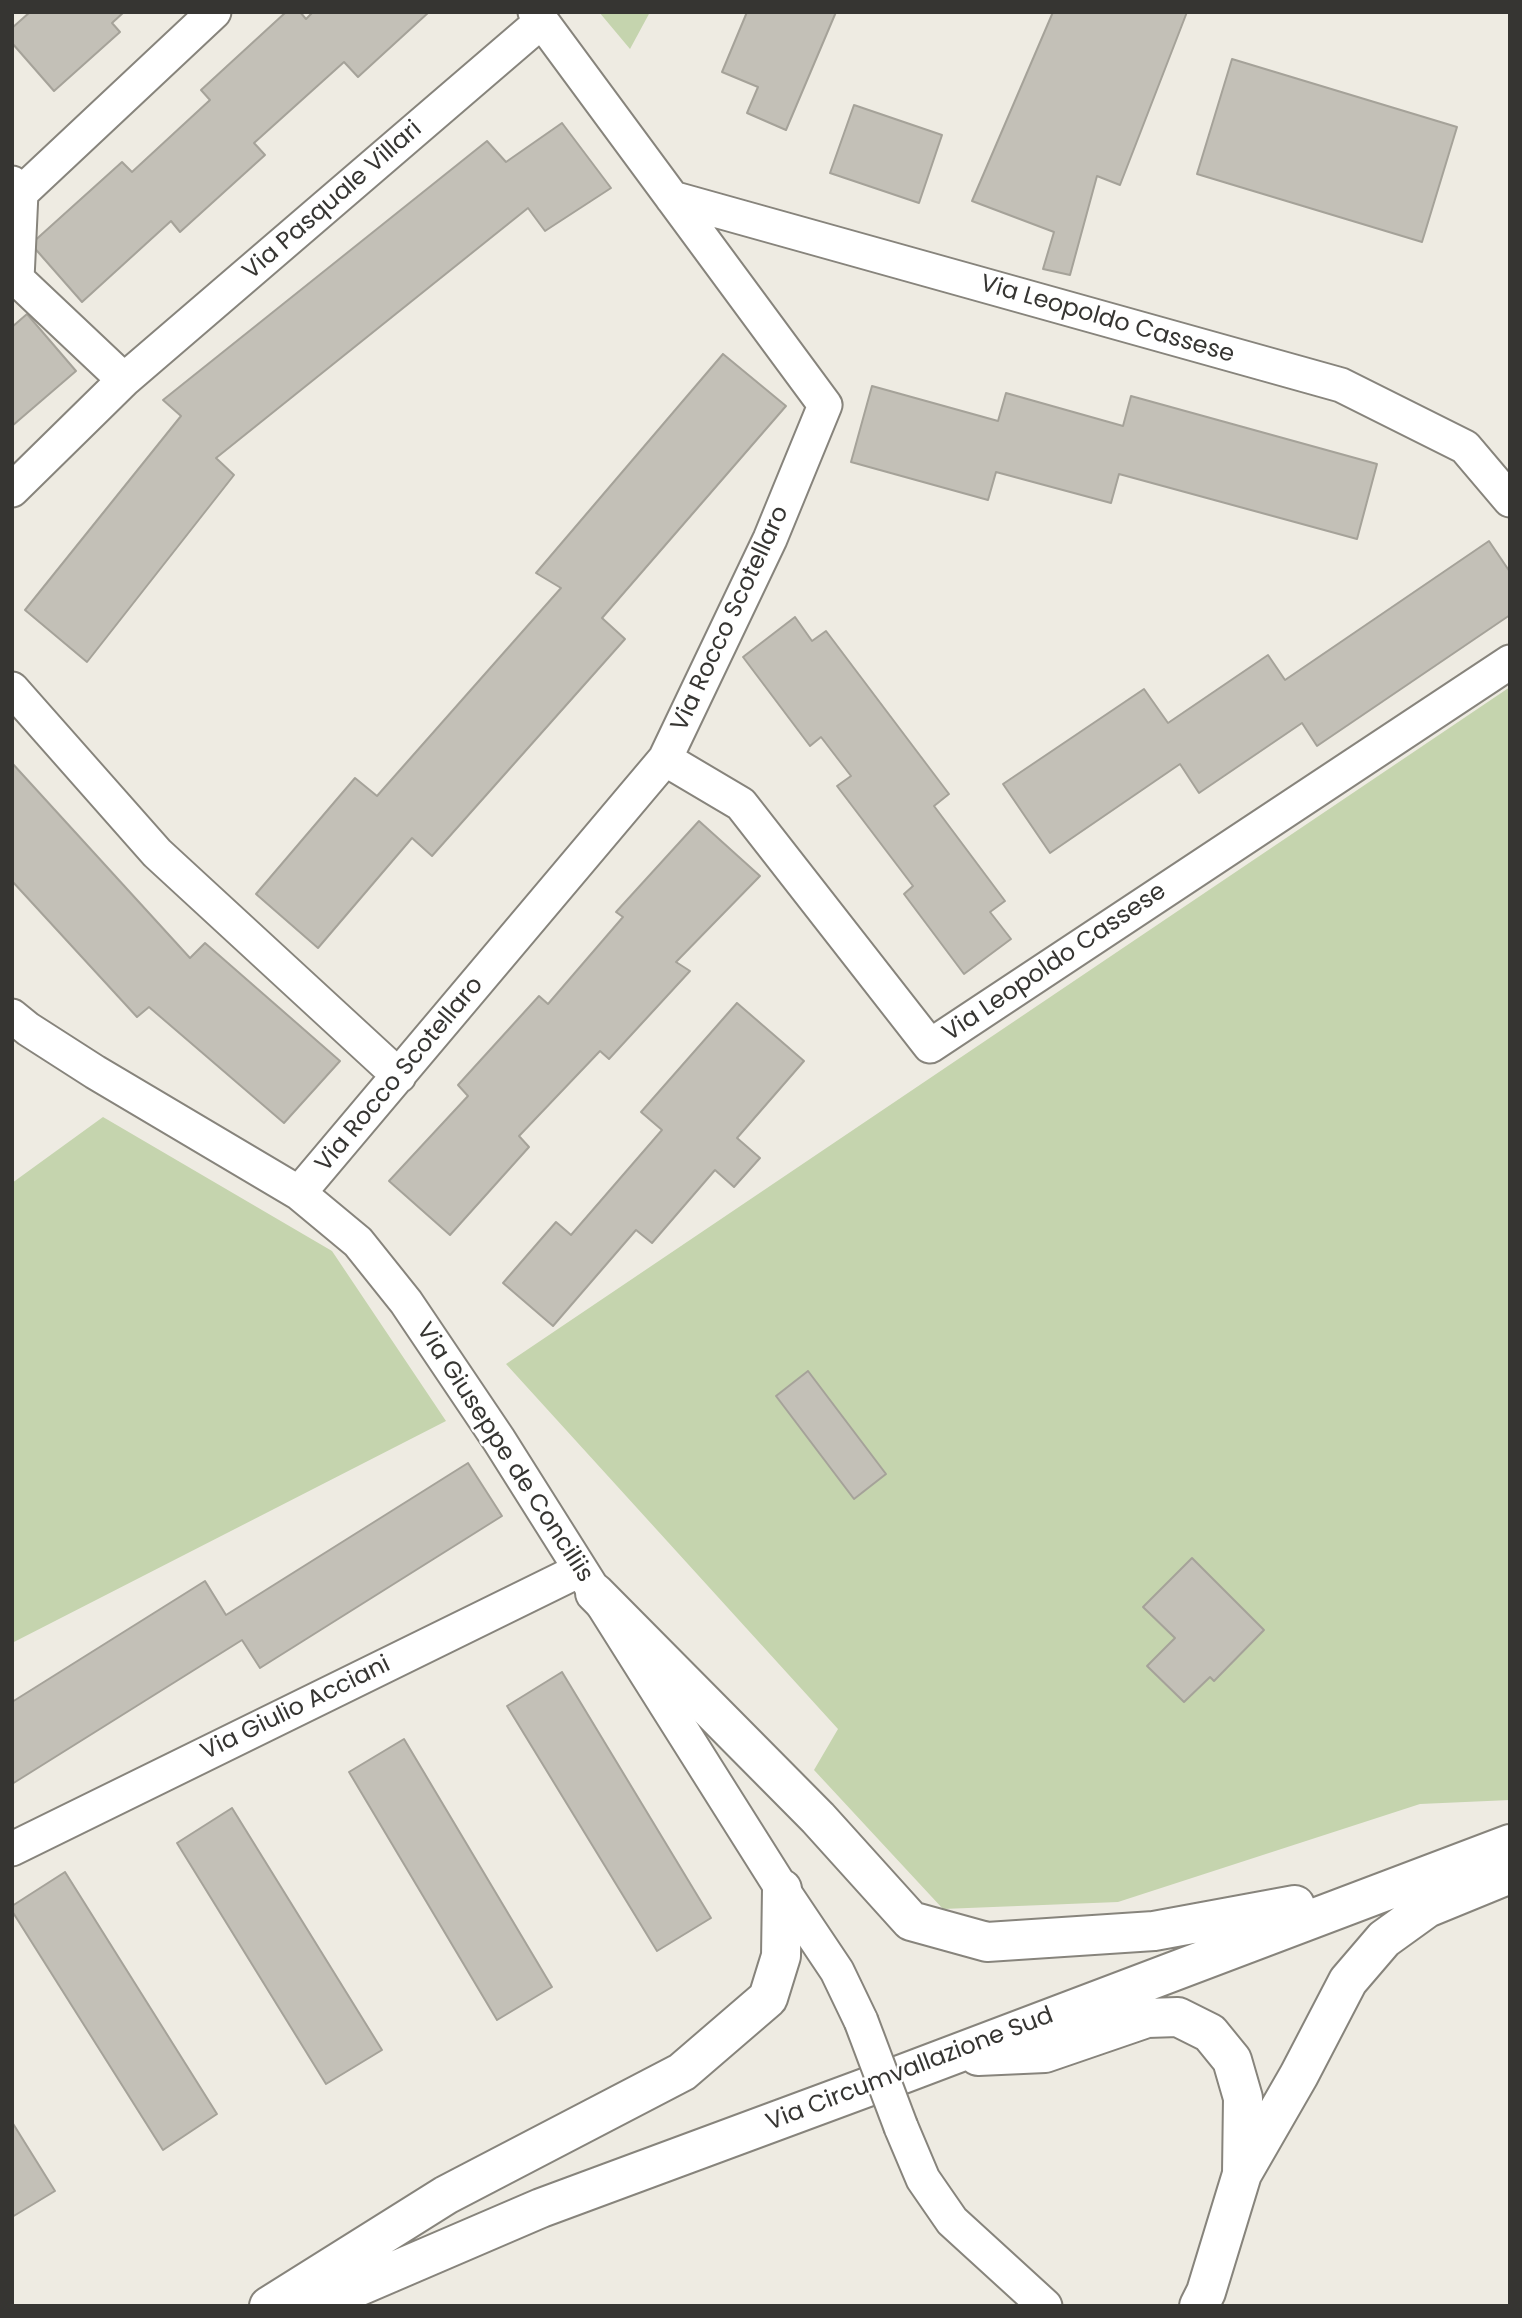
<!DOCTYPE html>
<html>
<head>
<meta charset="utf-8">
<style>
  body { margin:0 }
  #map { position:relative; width:1522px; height:2318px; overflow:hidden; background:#eeebe2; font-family:Poppins,sans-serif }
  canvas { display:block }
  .frame { position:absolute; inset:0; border:14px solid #363532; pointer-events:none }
</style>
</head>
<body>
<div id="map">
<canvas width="1522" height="2318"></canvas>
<div class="frame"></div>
</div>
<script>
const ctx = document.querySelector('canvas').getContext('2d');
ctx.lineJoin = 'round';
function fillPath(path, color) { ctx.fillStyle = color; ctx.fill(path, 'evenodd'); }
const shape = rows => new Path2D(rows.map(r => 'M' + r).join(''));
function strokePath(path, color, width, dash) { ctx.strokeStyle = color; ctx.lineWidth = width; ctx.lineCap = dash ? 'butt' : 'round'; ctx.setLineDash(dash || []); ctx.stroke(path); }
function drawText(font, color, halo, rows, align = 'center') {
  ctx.font = font + ' Poppins,sans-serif'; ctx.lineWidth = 5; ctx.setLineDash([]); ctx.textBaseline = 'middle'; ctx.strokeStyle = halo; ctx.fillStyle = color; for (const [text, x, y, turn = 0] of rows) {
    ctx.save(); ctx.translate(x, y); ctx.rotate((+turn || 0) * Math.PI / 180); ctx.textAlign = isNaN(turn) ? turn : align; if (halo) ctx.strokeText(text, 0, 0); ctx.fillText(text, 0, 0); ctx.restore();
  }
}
fillPath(shape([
  [599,12,650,12,630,49],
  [1510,687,1510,1800,1420,1804,1118,1902,943,1909,814,1770,838,1729,506,1364],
  [103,1117,332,1251,446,1421,12,1643,12,1183]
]), '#c5d4ae');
const building = shape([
  [30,12,124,12,112,23,120,32,54,91,12,43,12,28,30,12],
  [286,12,300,12,306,19,313,12,429,12,358,77,344,62,254,143,265,155,180,232,171,221,82,302,31,244,122,162,132,172,210,100,201,90,286,12],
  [747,12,836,12,786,130,747,113,758,87,722,72,747,12],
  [1053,12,1187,12,1120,185,1097,176,1070,275,1043,269,1054,232,972,201,1053,12],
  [1232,59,1457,127,1422,242,1197,174,1232,59],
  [854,105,942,135,919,203,830,173,854,105],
  [562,123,611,188,545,231,528,208,216,458,234,475,87,662,25,610,181,416,163,400,487,141,506,162,562,123],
  [27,314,76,371,12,426,12,327,27,314],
  [723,354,786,406,602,618,625,639,432,856,412,838,318,948,256,894,355,778,377,796,561,588,536,573,723,354],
  [872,386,998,421,1006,393,1123,426,1131,396,1377,464,1357,539,1119,474,1111,503,996,472,988,500,851,462,872,386],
  [1489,541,1510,572,1510,615,1317,746,1302,723,1199,793,1180,764,1050,853,1003,784,1144,689,1168,723,1268,655,1285,680,1489,541],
  [795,617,812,641,826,631,949,794,934,806,1005,901,990,912,1011,939,964,974,904,894,913,886,837,786,851,776,821,737,810,746,743,657,795,617],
  [12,763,190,958,205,943,340,1061,284,1123,149,1007,137,1017,12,881,12,763],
  [699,821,760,876,676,962,690,971,609,1059,600,1051,519,1136,529,1147,450,1235,389,1181,468,1096,458,1085,539,996,548,1004,623,917,616,912,699,821],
  [737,1003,804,1061,737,1138,760,1158,734,1187,715,1170,652,1243,636,1230,553,1326,503,1283,556,1222,571,1235,662,1130,641,1112,737,1003],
  [808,1371,886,1474,854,1499,776,1396,808,1371],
  [468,1463,502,1516,260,1668,242,1640,12,1784,12,1702,205,1581,226,1615,468,1463],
  [1192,1558,1264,1630,1214,1681,1210,1677,1184,1702,1147,1666,1175,1638,1143,1607,1192,1558],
  [562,1672,711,1918,657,1951,507,1706,562,1672],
  [404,1739,552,1987,497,2020,349,1772,404,1739],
  [232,1808,382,2050,326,2084,177,1843,232,1808],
  [65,1872,217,2114,163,2150,12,1911,12,1906,65,1872],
  [12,2122,55,2191,12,2217,12,2122]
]);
fillPath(building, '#c3c0b7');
strokePath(building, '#a5a299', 2);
const minor = shape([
  [12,183,21,193,214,12],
  [672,198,1341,385,1465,447,1510,500],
  [124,380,542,21],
  [12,490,124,380,17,279,21,193],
  [12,689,157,853,399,1076],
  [665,759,741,804,930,1046,1510,662],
  [12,1016,28,1029,95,1072,299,1193,358,1242,406,1302,499,1440,782,1889,837,1971,861,2021],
  [299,1193,665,759,770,539,825,405,535,12],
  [12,1849,580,1570],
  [901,2127,923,2179,952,2221,1045,2306]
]);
const primary = shape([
  [595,1593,818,1818,911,1921,987,1942,1154,1931,1295,1905],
  [978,2056,1045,2053,1147,2018,1178,2017,1210,2033,1232,2060,1243,2098,1242,2173],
  [269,2306,446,2195,682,2072,768,1998,781,1956,782,1889],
  [313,2306,541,2208,900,2075,1510,1844],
  [1199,2306,1206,2292,1242,2174,1299,2075,1348,1981,1384,1939,1427,1908,1510,1874]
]);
strokePath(minor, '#87847c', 37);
strokePath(primary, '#87847c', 42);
strokePath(minor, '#fff', 33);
strokePath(primary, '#fff', 38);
const minorBridge = shape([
  [861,2021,901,2127]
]);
strokePath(minorBridge, '#87847c', 37, []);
strokePath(minorBridge, '#fff', 33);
drawText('24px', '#363532', '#fff', [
  ["Via Pasquale Villari",333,201,-41],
  ["Via Leopoldo Cassese",1107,320,16],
  ["Via Rocco Scotellaro",731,619,-65],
  ["Via Leopoldo Cassese",1055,963,-34],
  ["Via Rocco Scotellaro",400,1075,-50],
  ["Via Giuseppe de Conciliis",504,1453,57],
  ["Via Giulio Acciani",296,1709,-26],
  ["Via Circumvallazione Sud",910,2070,-21]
]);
</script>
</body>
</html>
